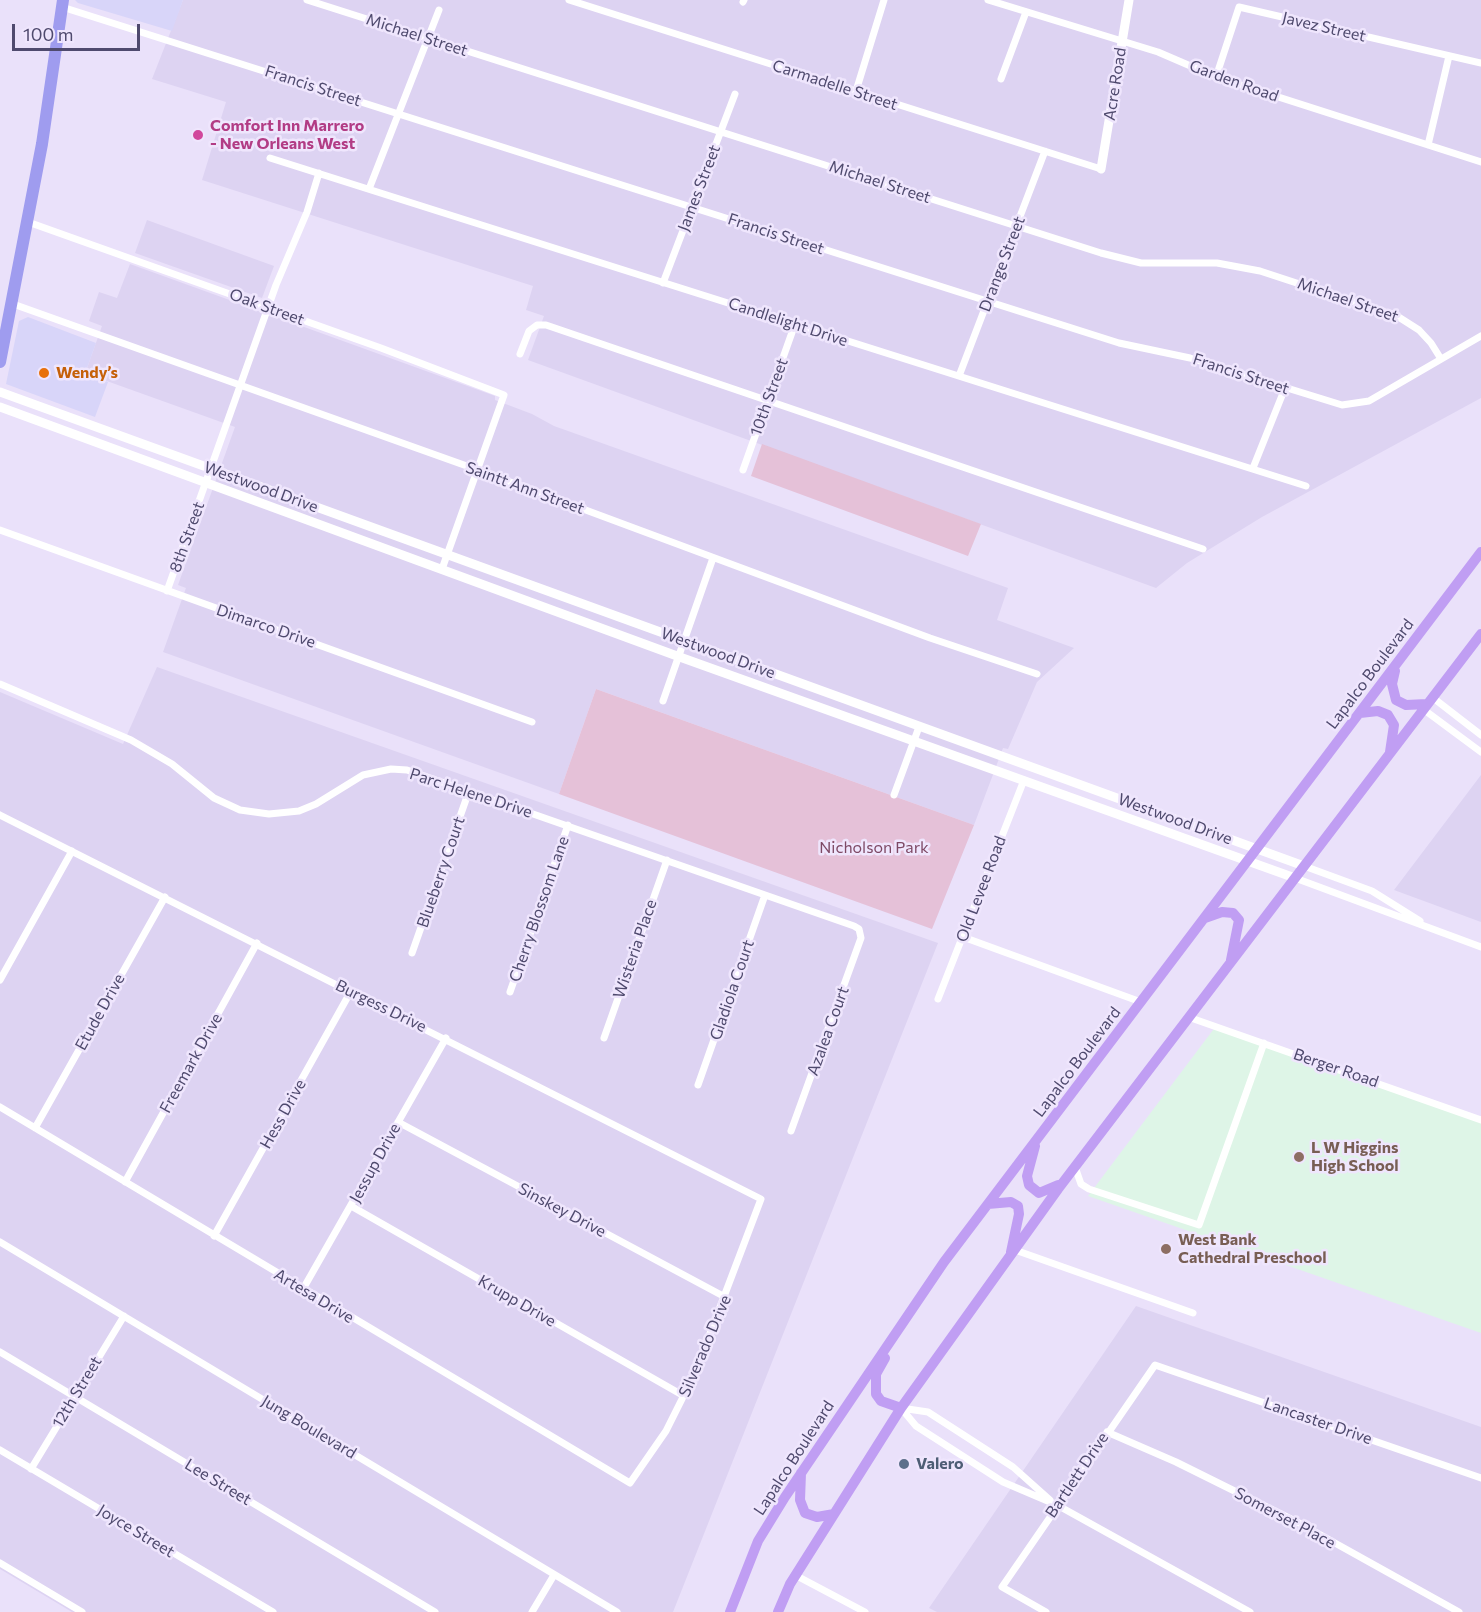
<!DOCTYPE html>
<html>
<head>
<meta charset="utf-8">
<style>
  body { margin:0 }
  #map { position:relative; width:1481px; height:1612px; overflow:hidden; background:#eae1fa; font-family:Commissioner,sans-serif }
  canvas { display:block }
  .scale { position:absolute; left:12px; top:24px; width:128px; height:27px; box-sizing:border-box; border:3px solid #4f4a6e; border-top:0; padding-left:8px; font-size:18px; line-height:21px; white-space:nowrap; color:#4f4a6e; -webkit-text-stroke:4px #efe6fd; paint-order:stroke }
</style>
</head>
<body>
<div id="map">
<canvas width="1481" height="1612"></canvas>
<div class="scale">100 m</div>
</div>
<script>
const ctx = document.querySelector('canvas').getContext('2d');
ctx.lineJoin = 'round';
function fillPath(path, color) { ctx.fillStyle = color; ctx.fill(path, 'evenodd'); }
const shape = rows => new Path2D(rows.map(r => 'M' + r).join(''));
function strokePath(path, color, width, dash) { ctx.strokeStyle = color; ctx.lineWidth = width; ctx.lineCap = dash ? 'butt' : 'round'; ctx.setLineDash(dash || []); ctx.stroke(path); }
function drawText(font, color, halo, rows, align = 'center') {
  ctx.font = font + ' Commissioner,sans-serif'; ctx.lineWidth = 5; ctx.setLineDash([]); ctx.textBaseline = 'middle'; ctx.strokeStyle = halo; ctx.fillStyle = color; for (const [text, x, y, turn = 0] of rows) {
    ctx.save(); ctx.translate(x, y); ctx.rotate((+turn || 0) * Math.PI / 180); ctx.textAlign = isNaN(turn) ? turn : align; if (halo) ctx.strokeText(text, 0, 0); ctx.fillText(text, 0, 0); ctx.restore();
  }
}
fillPath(shape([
  [183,0,1481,0,1481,398,1262,517,1187,563,1156,588,528,360,544,316,526,310,533,286,202,180,226,102,152,79],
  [147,220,274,266,262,298,135,253],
  [130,264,495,396,495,400,532,414,554,426,1008,588,997,620,1074,648,1037,682,1008,749,1003,748,974,825,596,689,559,794,163,652,186,588,178,585,235,427,90,375,87,368,102,326,89,321,99,292,117,298],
  [157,667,938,943,673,1612,72,1612,0,1569,0,692,123,744],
  [1481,775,1481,922,1394,890],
  [1136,1306,1481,1427,1481,1612,937,1612,929,1608]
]), '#ddd3f2');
fillPath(shape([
  [75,0,183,0,172,31,78,3],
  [28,317,96,343,87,368,90,375,108,382,95,417,6,384,19,321]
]), '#d8d5f9');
fillPath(shape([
  [1216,1026,1481,1117,1481,1333,1088,1196]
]), '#def5e7');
fillPath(shape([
  [762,444,981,524,968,556,751,476],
  [596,689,974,825,932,929,559,794]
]), '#e5c1d8');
strokePath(shape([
  [307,0,1101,253,1141,263,1217,263,1260,271,1397,316,1419,330,1431,343,1441,359],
  [569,0,1101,169],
  [988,0,1158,52,1216,77,1481,162],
  [743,2,744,0],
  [62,7,1119,343,1190,358,1342,405,1369,401,1481,336],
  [1216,77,1239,7,1481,63],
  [1001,79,1026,12],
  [856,91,884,0],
  [1428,145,1449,56],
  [270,158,1306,486],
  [369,189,439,10],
  [28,222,381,348,504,395,442,569],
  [663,283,735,94],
  [13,304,478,470,930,638,1037,674],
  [520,354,529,331,537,325,546,325,1203,549],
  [959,376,1045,151],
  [1253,468,1285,388],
  [743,470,795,324],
  [0,530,532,722],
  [167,591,276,285,307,212,319,173],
  [0,684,131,740,172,764,214,798,240,810,269,814,299,811,316,804,363,775,391,769,407,770,854,926,859,929,861,938,791,1131],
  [1432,697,1481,735],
  [663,701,713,558],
  [1423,709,1481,752],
  [894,795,919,727],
  [0,815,761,1199,695,1373,666,1431,630,1483,0,1107],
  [1304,866,1372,891,1420,921],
  [1295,878,1481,947],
  [963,937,1141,1002],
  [412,953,469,791],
  [0,980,72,851],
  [510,992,568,825],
  [938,999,1024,780],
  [1191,1018,1481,1120],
  [604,1038,667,860],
  [698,1085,765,895],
  [398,1122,725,1297],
  [35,1128,165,897],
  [1075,1167,1081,1184,1089,1189,1199,1225,1264,1043],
  [125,1182,257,943],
  [351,1206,684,1396],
  [214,1236,351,991],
  [0,1242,617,1612],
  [1015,1250,1193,1313],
  [303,1289,446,1038],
  [0,1352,435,1612],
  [901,1408,916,1426,1003,1482,1057,1505,1250,1612],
  [901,1408,928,1412,1013,1467,1050,1500],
  [1107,1432,1176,1462,1299,1523,1459,1612],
  [0,1450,273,1612],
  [31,1469,124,1316],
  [0,1563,82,1612],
  [795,1575,865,1612],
  [532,1612,554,1575],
  [1046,1612,1002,1587,1155,1365,1481,1478]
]), '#fff', 7);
strokePath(shape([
  [1101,169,1129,0],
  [0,392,1304,866],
  [0,407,677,656,1295,878]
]), '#fff', 9);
strokePath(shape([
  [1395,671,1392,684,1396,700,1406,705,1427,704],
  [1360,713,1378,711,1388,715,1394,725,1390,752],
  [1205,918,1222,912,1233,913,1239,920,1231,960],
  [1035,1146,1027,1176,1029,1185,1039,1193,1058,1185],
  [988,1204,1011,1202,1018,1206,1019,1214,1011,1252],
  [885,1358,876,1374,876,1394,881,1401,901,1408],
  [801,1473,800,1500,805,1513,817,1517,834,1514],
  [730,1612,758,1541,785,1497,944,1262,1481,552],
  [778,1612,790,1584,901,1408,1058,1189,1481,634]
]), '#c09ef3', 10);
strokePath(shape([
  [0,362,42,144,63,0]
]), '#9f9cef', 12);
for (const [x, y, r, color] of [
  [198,135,6,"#d1479c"],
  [44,373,6,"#e8710a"],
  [1299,1157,6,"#8d6e63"],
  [1166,1249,6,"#8d6e63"],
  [904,1464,6,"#5c6f8a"]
]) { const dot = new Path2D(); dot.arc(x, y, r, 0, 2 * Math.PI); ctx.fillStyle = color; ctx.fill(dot); strokePath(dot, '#efe6fd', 2); }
drawText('16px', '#4f4a6e', '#efe6fd', [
  ["Javez Street",1324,27,13],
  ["Michael Street",417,35,18],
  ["Garden Road",1234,81,20],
  ["Acre Road",1115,84,-81],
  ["Carmadelle Street",835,85,18],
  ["Francis Street",313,86,18],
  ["Michael Street",880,182,18],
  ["James Street",699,188,-69],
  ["Francis Street",776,234,18],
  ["Drange Street",1002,264,-69],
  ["Michael Street",1348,300,19],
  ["Oak Street",267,307,20],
  ["Candlelight Drive",788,322,18],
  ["Francis Street",1241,374,18],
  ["10th Street",769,397,-70],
  ["Westwood Drive",261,487,20],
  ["Saintt Ann Street",525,488,20],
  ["8th Street",187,537,-70],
  ["Dimarco Drive",266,626,19],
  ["Westwood Drive",718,653,20],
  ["Lapalco Boulevard",1370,674,-53],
  ["Parc Helene Drive",471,793,18],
  ["Westwood Drive",1175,819,20],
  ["Blueberry Court",441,872,-71],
  ["Old Levee Road",981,889,-69],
  ["Cherry Blossom Lane",539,909,-71],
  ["Wisteria Place",635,949,-71],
  ["Gladiola Court",732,990,-71],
  ["Burgess Drive",381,1006,26],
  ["Etude Drive",100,1012,-61],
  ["Azalea Court",828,1031,-70],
  ["Lapalco Boulevard",1077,1062,-53],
  ["Freemark Drive",191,1063,-61],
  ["Berger Road",1336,1068,19],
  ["Hess Drive",283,1114,-61],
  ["Jessup Drive",375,1163,-61],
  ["Sinskey Drive",562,1210,28],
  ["Artesa Drive",314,1296,31],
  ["Krupp Drive",517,1301,30],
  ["Silverado Drive",705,1346,-67],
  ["12th Street",77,1392,-59],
  ["Lancaster Drive",1318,1421,19],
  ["Jung Boulevard",309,1427,31],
  ["Lapalco Boulevard",794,1458,-57],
  ["Bartlett Drive",1077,1475,-56],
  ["Lee Street",218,1482,31],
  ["Somerset Place",1285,1518,28],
  ["Joyce Street",136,1531,31]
]);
drawText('bold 16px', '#b23c85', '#efe6fd', [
  ["Comfort Inn Marrero",210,126],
  ["- New Orleans West",210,144]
], 'left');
drawText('bold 16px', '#c56008', '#efe6fd', [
  ["Wendy’s",56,373]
], 'left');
drawText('16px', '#7e4965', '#efe6fd', [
  ["Nicholson Park",874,848]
]);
drawText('bold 16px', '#785e54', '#efe6fd', [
  ["L W Higgins",1311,1148],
  ["High School",1311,1166],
  ["West Bank",1178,1240],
  ["Cathedral Preschool",1178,1258]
], 'left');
drawText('bold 16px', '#4e5e75', '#efe6fd', [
  ["Valero",916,1464]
], 'left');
</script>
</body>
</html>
